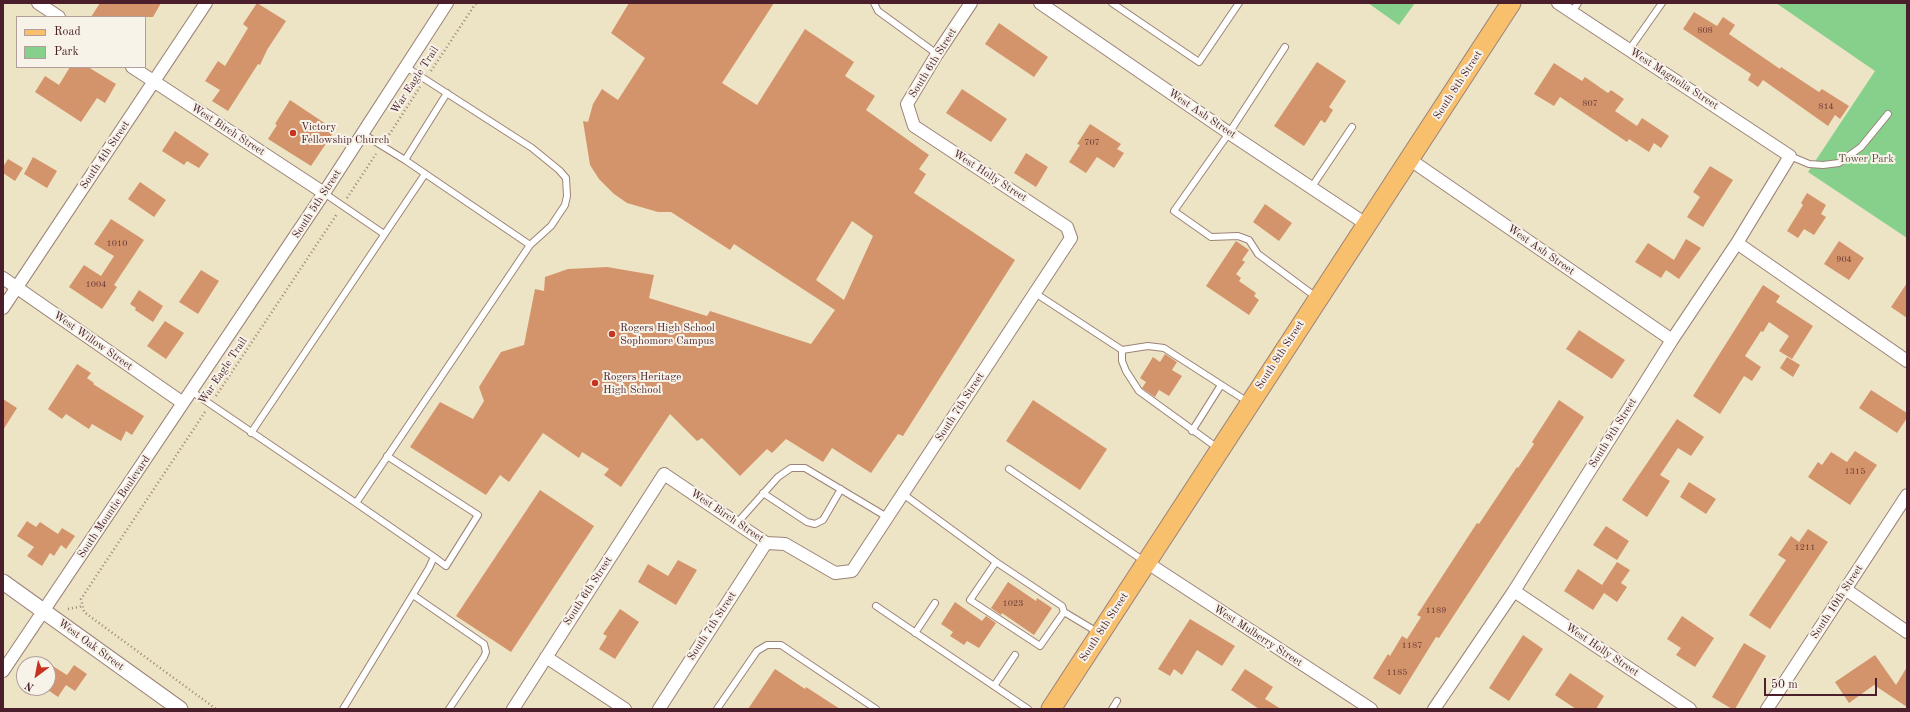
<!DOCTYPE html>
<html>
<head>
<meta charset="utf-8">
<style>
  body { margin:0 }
  #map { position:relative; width:1910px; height:712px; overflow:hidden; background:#ede4c6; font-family:"Old Standard TT",serif }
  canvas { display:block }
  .frame { position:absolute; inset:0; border:4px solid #4a1f2b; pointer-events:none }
  .legend { position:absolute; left:16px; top:16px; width:130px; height:52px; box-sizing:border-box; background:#f7f3e8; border:1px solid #b29e9c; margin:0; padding:5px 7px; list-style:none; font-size:12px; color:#4a1f2b }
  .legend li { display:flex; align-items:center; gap:8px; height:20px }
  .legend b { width:20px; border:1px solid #b29e9c }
  .north { position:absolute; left:16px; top:656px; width:40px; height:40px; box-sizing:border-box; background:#f7f3e8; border:1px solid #b29e9c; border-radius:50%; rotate:212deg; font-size:11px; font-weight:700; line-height:16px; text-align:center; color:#4a1f2b }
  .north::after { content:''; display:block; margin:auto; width:14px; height:18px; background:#c8321e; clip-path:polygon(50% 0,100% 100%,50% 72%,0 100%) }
  .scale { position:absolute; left:1764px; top:678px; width:113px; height:18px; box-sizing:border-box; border:2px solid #4a1f2b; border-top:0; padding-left:5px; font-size:12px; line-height:14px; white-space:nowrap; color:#4a1f2b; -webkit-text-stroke:3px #f7f3e8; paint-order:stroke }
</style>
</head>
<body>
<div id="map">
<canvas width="1910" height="712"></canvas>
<div class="frame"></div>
<ul class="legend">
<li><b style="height:5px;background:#f8bf6c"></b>Road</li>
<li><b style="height:11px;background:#87d08b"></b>Park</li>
</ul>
<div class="north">N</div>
<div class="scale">50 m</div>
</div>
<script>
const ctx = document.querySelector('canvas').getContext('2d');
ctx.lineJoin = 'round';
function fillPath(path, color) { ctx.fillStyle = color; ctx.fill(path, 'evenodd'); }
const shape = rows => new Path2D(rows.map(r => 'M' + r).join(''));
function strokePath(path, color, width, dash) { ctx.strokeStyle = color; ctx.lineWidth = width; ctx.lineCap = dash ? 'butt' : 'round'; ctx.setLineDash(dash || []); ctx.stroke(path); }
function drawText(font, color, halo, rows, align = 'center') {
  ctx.font = font + ' "Old Standard TT",serif'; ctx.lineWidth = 4; ctx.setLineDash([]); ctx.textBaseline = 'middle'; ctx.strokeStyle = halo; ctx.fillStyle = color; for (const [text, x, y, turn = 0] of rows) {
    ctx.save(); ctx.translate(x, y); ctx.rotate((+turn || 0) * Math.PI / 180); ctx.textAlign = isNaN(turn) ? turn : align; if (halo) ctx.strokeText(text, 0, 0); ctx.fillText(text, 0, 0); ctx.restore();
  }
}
fillPath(shape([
  [1368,3,1415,3,1399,25],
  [1776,3,1907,3,1907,238,1808,172,1875,71]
]), '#87d08b');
fillPath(shape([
  [100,3,161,3,153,17,91,17],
  [257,3,286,21,267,50,260,65,258,64,228,111,212,101,220,90,205,81,218,61,225,66,248,28,243,24],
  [629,3,774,3,722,83,757,105,805,29,854,62,845,76,875,96,866,110,929,155,919,169,926,174,914,193,1015,260,903,436,898,434,871,473,832,448,823,462,786,439,772,453,767,449,740,476,702,438,697,441,670,414,621,487,604,475,609,469,582,452,579,458,543,433,509,482,500,475,486,495,410,447,440,402,473,419,484,401,479,387,501,352,524,345,535,289,544,291,545,277,568,269,607,267,654,275,649,298,707,316,710,311,811,344,835,310,734,244,730,250,671,212,658,212,627,203,614,194,599,179,590,165,583,121,588,122,593,104,602,89,618,100,645,58,611,33],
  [852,221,873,236,844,300,816,280],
  [1694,12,1717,26,1723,17,1735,25,1729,34,1780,69,1781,67,1819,92,1822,89,1849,106,1840,119,1835,115,1828,126,1763,80,1758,87,1748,80,1751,74,1683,29],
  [999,23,1048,57,1034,77,985,44],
  [1317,62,1346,81,1329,107,1333,110,1325,123,1321,120,1304,146,1274,126],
  [1554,63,1582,81,1585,77,1608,93,1611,90,1624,99,1615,111,1637,126,1642,118,1669,136,1661,148,1654,143,1649,152,1629,139,1627,142,1560,97,1554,106,1534,94],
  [70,67,88,67,116,84,105,103,97,98,81,122,35,92,45,76,59,85],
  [962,89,1007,119,991,142,946,113],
  [290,100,335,130,311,166,268,139,277,125,275,124],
  [1090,124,1121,144,1117,149,1124,153,1114,168,1097,157,1086,173,1069,162,1080,145,1077,144],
  [175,131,209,154,199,168,187,161,184,165,162,151],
  [1026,153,1048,167,1036,187,1014,173],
  [33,157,57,171,47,188,24,174],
  [8,159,23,168,15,181,3,173,3,167],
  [1710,166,1733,180,1703,227,1687,217,1700,197,1693,192],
  [140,182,166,200,154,217,128,199],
  [1807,193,1826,205,1821,214,1826,217,1814,235,1804,229,1798,238,1787,231,1803,205,1801,203],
  [1265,204,1292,223,1279,241,1253,222],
  [111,219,144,240,114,285,117,287,102,309,69,287,84,265,101,276,114,256,94,244],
  [1686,239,1701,248,1679,279,1666,270,1661,278,1635,262,1648,243,1674,260],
  [1236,241,1249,250,1242,260,1245,262,1236,274,1241,278,1239,281,1256,293,1254,296,1259,300,1249,315,1206,286],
  [1839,241,1864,258,1849,280,1824,264],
  [201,270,219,281,198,314,179,302],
  [1907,283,1907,318,1891,307],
  [1763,285,1780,296,1776,302,1813,326,1792,359,1779,351,1789,336,1769,322,1763,332,1761,331,1745,356,1761,367,1752,381,1744,376,1720,414,1693,396],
  [139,290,163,306,153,322,135,310,136,308,130,304],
  [165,321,184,333,166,359,147,346],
  [1579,330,1625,360,1612,379,1566,349],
  [1165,354,1177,362,1172,370,1182,376,1169,396,1159,390,1155,397,1142,388,1146,382,1140,378,1153,357,1160,362],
  [1787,357,1800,365,1793,377,1780,368],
  [77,364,91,373,87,378,94,383,93,384,144,416,132,435,126,431,121,441,92,424,89,429,66,414,62,419,48,409],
  [1871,390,1907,413,1907,418,1897,433,1859,408],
  [3,399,17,408,3,430],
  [1033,400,1107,449,1080,490,1006,441],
  [1559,400,1584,417,1439,638,1436,637,1400,695,1373,678,1388,654,1390,656,1402,636,1407,639,1421,617,1417,615,1477,523,1479,524,1517,467,1518,468,1534,444,1532,442],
  [1677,419,1704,437,1691,456,1678,448,1660,475,1670,481,1647,517,1622,500],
  [1855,451,1877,465,1850,505,1808,477,1818,462,1822,465,1831,452,1847,462],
  [1689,482,1716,499,1706,514,1680,497],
  [540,490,594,526,511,652,456,616],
  [27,521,36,527,40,522,58,534,62,528,75,536,66,549,61,545,54,556,50,553,42,566,27,556,34,547,17,536],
  [1606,526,1629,541,1617,560,1593,545],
  [1808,529,1828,542,1770,629,1749,615,1786,560,1778,555,1791,536,1799,542],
  [678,560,697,570,676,605,638,582,648,564,668,576],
  [1617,562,1630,570,1621,583,1627,587,1617,602,1604,593,1593,610,1564,591,1578,569,1602,585],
  [1008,582,1036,601,1037,598,1052,608,1034,635,1002,613,1001,615,991,608],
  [955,602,982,621,986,616,996,623,979,648,967,641,964,645,950,636,953,632,941,624],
  [620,609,639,622,615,659,599,649,607,636,603,634],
  [1682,616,1714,638,1695,667,1676,655,1681,648,1667,639],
  [1190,619,1235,646,1222,666,1197,650,1182,675,1174,669,1170,676,1158,669],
  [1523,635,1543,649,1509,701,1489,688],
  [1744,643,1766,656,1735,709,1732,709,1712,697],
  [1875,655,1896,685,1907,667,1907,707,1874,685,1849,703,1835,682],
  [48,663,67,675,74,665,87,674,75,691,66,685,58,697,48,690],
  [775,669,805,689,806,687,840,709,748,709],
  [1245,669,1273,687,1265,699,1281,709,1259,709,1231,690],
  [1570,673,1604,696,1596,709,1576,709,1555,695]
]), '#d4946b');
const service = shape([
  [874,3,878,11,937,54],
  [1112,3,1199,62,1239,3],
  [1572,12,1578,3],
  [1285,47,1229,133,1174,211,1211,237,1238,236,1249,240,1258,254,1316,297],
  [1629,50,1662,3],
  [363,134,405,160,447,93],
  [1790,156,1809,164,1823,165,1839,163,1861,147,1888,114],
  [405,160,530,245],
  [1311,188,1352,127],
  [324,193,384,234],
  [1035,293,1122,350,1148,346,1164,348,1248,402],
  [1122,350,1122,361,1126,371,1139,391,1219,449],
  [191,391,356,503,530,245,551,226,565,205,567,196,566,178,559,170,532,148,406,67],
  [1192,431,1221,385],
  [251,433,425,174],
  [387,456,478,515,446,566,434,557],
  [1009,469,1144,561],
  [763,493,807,522,815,524,823,520,841,489],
  [903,494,996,562],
  [737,523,778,477,791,468,805,468,887,517],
  [413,595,484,644,486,652,484,657,449,709],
  [876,606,1028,709],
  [1064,612,1062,606,996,562,970,600,1040,646,1064,612,1099,633],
  [915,633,935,603],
  [994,686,1015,655],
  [343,709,429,568,434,557,356,503],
  [717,709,757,651,767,645,781,645,876,709],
  [1112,709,1117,701]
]);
const minor = shape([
  [38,3,59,17],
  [1040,3,1229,133,1366,224],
  [132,67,324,193],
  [1409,159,1672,340],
  [1737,243,1907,361],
  [3,278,183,403],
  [3,308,206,3],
  [1146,562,1371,709],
  [1845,589,1907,632],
  [1514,591,1690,709],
  [546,657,625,709],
  [3,671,324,193,447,3],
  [513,709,664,474,766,543,785,544,835,573,852,571,1071,238,1067,227,914,126,907,104,937,54,971,3],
  [659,709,766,543],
  [1434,709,1514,591,1672,340,1737,243,1790,156,1558,3],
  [1767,709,1907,495]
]);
const tertiary = shape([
  [3,582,180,709]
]);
const primary = shape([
  [1051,709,1511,3]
]);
strokePath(service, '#9c8278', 8);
strokePath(minor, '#9c8278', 14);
strokePath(tertiary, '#9c8278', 17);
strokePath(primary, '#9c8278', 21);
strokePath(shape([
  [431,71,476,3],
  [387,138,420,87],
  [347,198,376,154],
  [216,396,337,214],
  [205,412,81,599,84,612,216,709],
  [68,609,83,606]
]), '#9c8278', 2.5, [1, 3]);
strokePath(service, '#fff', 6);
strokePath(minor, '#fff', 12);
strokePath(tertiary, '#fff', 15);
strokePath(primary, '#f8bf6c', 19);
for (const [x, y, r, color] of [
  [293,133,4,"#c8321e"],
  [612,334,4,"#c8321e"],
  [595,383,4,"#c8321e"]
]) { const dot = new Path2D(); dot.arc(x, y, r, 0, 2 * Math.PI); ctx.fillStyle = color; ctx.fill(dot); strokePath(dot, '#f7f3e8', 1.5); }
drawText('9px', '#6c3c3b', null, [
  ["808",1705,31],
  ["807",1590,104],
  ["814",1826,107],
  ["707",1092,143],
  ["1010",117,244],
  ["904",1844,260],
  ["1004",96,285],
  ["1315",1855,472],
  ["1211",1805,548],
  ["1023",1013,604],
  ["1189",1436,611],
  ["1187",1412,646],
  ["1185",1397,673]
]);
drawText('11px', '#4a1f2b', '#f7f3e8', [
  ["South 6th Street",933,63,-58],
  ["West Magnolia Street",1674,79,33],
  ["War Eagle Trail",415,80,-57],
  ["South 8th Street",1458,85,-57],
  ["West Ash Street",1202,114,34],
  ["West Birch Street",228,130,33],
  ["South 4th Street",105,155,-56],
  ["West Holly Street",990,176,33],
  ["South 5th Street",317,204,-57],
  ["West Ash Street",1541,250,35],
  ["West Willow Street",93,341,35],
  ["South 8th Street",1280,355,-57],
  ["War Eagle Trail",223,371,-56],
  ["South 7th Street",960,407,-57],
  ["South 9th Street",1613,433,-58],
  ["South Mountie Boulevard",114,507,-56],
  ["West Birch Street",727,516,34],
  ["South 6th Street",588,591,-57],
  ["South 10th Street",1837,602,-57],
  ["South 7th Street",712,626,-57],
  ["South 8th Street",1104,627,-57],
  ["West Mulberry Street",1258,636,33],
  ["West Oak Street",91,645,36],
  ["West Holly Street",1602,650,34]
]);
drawText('11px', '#4a1f2b', '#f7f3e8', [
  ["Victory",301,127],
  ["Fellowship Church",301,140],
  ["Rogers High School",620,328],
  ["Sophomore Campus",620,341],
  ["Rogers Heritage",603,377],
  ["High School",603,390]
], 'left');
drawText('11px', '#5c5448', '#f7f3e8', [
  ["Tower Park",1866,159]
]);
</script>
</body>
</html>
